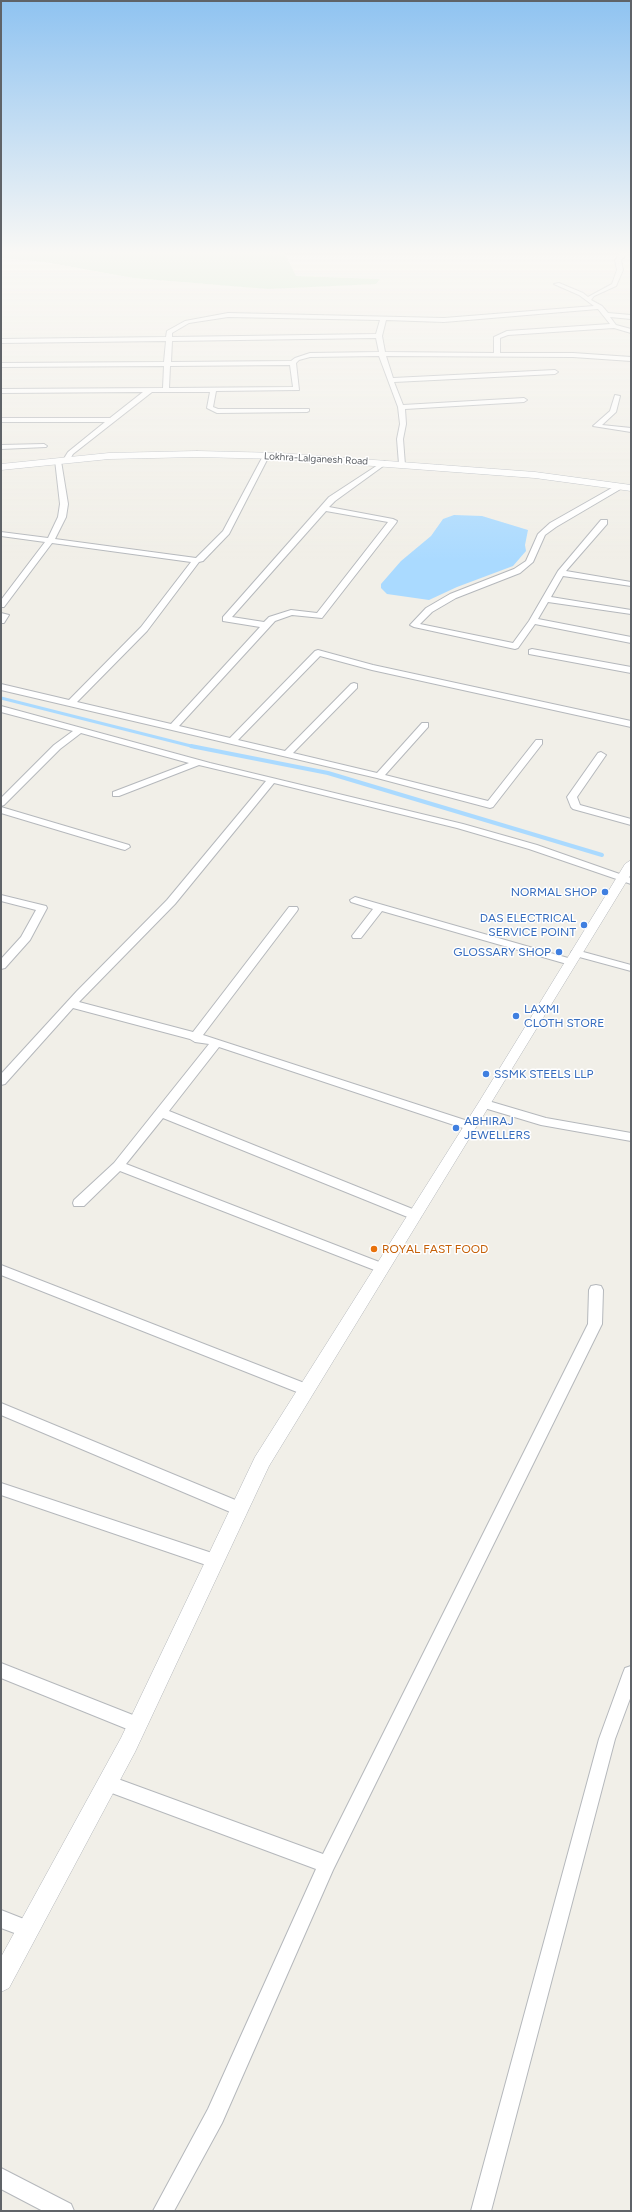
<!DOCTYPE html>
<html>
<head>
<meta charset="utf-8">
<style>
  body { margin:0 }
  #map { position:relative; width:632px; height:2212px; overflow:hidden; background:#f1efe8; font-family:Figtree,sans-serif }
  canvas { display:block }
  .frame { position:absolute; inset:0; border:2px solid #5f6368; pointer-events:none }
</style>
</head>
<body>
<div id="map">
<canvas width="632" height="2212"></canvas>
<div class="frame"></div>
</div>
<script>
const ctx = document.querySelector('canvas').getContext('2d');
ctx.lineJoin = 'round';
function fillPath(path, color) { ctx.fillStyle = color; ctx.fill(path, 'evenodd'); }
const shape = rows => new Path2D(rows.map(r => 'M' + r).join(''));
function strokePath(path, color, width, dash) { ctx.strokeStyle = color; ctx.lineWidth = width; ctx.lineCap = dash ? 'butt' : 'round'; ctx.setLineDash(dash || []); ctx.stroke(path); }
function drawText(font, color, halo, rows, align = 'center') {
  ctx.font = font + ' Figtree,sans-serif'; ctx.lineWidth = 3; ctx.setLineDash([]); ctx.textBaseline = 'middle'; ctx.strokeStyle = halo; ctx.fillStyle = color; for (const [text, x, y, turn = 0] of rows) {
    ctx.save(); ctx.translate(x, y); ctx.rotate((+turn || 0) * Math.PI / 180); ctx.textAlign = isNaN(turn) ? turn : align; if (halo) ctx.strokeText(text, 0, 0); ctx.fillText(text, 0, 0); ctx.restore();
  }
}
fillPath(shape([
  [1,252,284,252,296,276,380,279,376,284,268,289,133,278,46,262,1,258]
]), '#c5e8c5');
fillPath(shape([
  [454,515,482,516,528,530,525,545,526,551,513,566,457,587,429,600,387,594,381,588,381,584,401,561,431,536,443,519]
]), '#aadaff');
strokePath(shape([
  [1,698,195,747]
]), '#aadaff', 3);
strokePath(shape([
  [191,746,328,773,602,855]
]), '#aadaff', 4);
const minor = shape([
  [630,252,621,260,623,270,616,286,594,296,591,300,602,306,608,313,631,315,631,319,610,317,616,325,631,329,631,333,614,328,508,335,500,338,500,353,573,353,631,357,631,361,573,357,386,356,393,378,555,370,558,372,555,374,394,382,403,405,524,398,527,400,524,402,405,409,406,424,403,439,405,465,399,464,397,439,400,424,398,407,379,356,310,357,299,360,296,363,299,390,216,391,213,407,218,409,309,409,309,411,307,412,217,413,207,408,210,392,152,392,73,454,69,461,67,462,63,460,68,452,105,422,1,422,1,418,110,418,143,392,1,393,1,389,163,388,164,366,1,367,1,363,164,362,166,341,1,343,1,339,166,337,167,331,185,321,228,313,444,318,594,306,579,295,554,284,559,283,583,293,588,297,612,284,617,270,615,260,621,253,630,252],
  [598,309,610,324,507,331,494,337,494,353,385,352,382,336,386,320,444,322,598,309],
  [228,317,380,320,376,334,172,337,172,333,189,323,228,317],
  [376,338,379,352,310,353,295,358,291,361,171,362,172,341,376,338],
  [290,365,293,387,169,388,170,366,290,365],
  [615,395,620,396,616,412,602,425,631,428,631,432,593,426,610,411,615,395],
  [44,444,47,446,46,447,1,449,1,445,44,444],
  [266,454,269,456,229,534,203,561,199,562,147,631,77,702,171,724,260,627,223,621,223,617,329,497,384,461,388,463,386,464,335,501,329,507,393,519,397,521,396,523,322,618,292,615,275,621,179,726,230,738,315,651,318,650,373,665,631,721,631,727,372,670,320,656,238,740,285,751,351,684,354,683,357,684,357,688,293,753,377,773,422,723,428,723,428,727,385,775,488,801,536,740,542,740,542,744,493,807,490,808,377,778,1,690,1,684,69,700,141,627,191,562,52,543,4,607,1,607,1,600,45,542,1,536,1,532,48,538,58,517,60,504,55,460,61,461,68,504,66,517,55,539,196,558,223,531,263,456,266,454],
  [326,511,388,522,317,613,291,610,269,617,264,622,232,617,326,511],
  [617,485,624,487,556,527,545,535,533,562,520,573,456,598,432,612,420,624,513,643,529,621,558,571,601,520,607,520,607,524,566,571,631,582,631,586,563,576,551,597,631,610,631,614,548,602,538,619,631,637,631,643,535,624,518,648,515,649,414,627,410,625,426,608,450,594,514,569,526,561,538,534,550,523,617,485],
  [1,613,9,615,4,623,1,623,1,613],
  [532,649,631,667,631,673,529,654,529,650,532,649],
  [1,706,210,763,463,824,537,845,631,878,631,884,529,849,457,828,274,783,175,904,79,1002,193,1032,289,907,297,907,298,909,297,911,203,1035,474,1123,476,1126,474,1129,466,1129,219,1047,169,1111,420,1212,421,1215,420,1218,410,1218,163,1118,126,1164,387,1265,389,1268,387,1271,377,1271,120,1171,84,1206,74,1206,73,1203,74,1200,114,1163,209,1044,195,1042,190,1039,73,1008,5,1084,1,1085,1,1074,77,991,167,900,266,781,199,765,119,796,113,796,113,792,189,763,81,733,60,749,4,805,1,806,1,798,54,745,73,731,1,712,1,706],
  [601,752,606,755,577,797,580,805,631,819,631,825,573,809,571,807,567,797,598,753,601,752],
  [1,807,129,845,130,847,125,850,121,849,1,813,1,807],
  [1,895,46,906,47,908,30,940,5,968,1,969,1,959,21,937,36,910,1,901,1,895],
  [355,897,575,960,576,962,571,965,567,964,382,911,361,938,353,938,352,936,373,909,351,902,350,900,355,897],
  [576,950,631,965,631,971,572,955,571,953,572,951,576,950],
  [485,1100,546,1118,631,1133,631,1141,541,1125,481,1107,479,1104,485,1100],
  [1,1265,312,1386,314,1390,312,1394,307,1396,302,1394,1,1275,1,1265],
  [596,1285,601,1286,603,1290,602,1324,333,1870,222,2123,174,2211,153,2211,208,2109,316,1869,101,1789,98,1783,101,1777,107,1775,323,1854,588,1324,589,1290,591,1286,596,1285],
  [1,1403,245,1504,248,1509,245,1514,240,1515,235,1514,1,1415,1,1403],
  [1,1483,215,1554,220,1556,223,1561,220,1566,215,1568,1,1495,1,1483],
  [1,1663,143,1719,145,1725,143,1731,137,1733,1,1678,1,1663],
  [631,1666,631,1696,615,1739,491,2211,471,2211,599,1739,623,1673,625,1668,631,1666],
  [1,1910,34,1923,37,1929,34,1935,28,1938,1,1928,1,1910],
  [1,2168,71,2204,74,2211,43,2211,1,2189,1,2168]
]);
const tertiary = shape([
  [631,860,631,874,269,1466,135,1752,9,1988,1,1992,1,1957,121,1738,255,1457,479,1102,625,864,631,860]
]);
const secondary = shape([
  [197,451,280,453,535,472,631,485,631,491,535,478,280,459,197,457,109,459,1,470,1,464,109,453,197,451]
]);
strokePath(minor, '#b5b8bc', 2);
strokePath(tertiary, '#b5b8bc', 1);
strokePath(secondary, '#b6babf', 1);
fillPath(minor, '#fff');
fillPath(tertiary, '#fff');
fillPath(secondary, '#fff');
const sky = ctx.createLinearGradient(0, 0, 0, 562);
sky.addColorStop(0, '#8fc3f1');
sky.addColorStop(0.45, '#f9f8f5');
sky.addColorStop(1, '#f9f8f500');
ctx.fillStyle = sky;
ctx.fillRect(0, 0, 632, 562);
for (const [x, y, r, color] of [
  [605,892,4,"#3f7fe0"],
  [584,925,4,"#3f7fe0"],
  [559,952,4,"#3f7fe0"],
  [516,1016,4,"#3f7fe0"],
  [486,1074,4,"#3f7fe0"],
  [456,1128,4,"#3f7fe0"],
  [374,1249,4,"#e8710a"]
]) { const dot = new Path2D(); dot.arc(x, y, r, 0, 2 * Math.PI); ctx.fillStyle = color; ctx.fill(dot); strokePath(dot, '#fff', 1.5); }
drawText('10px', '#5f6368', '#fff', [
  ["Lokhra-Lalganesh Road",316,459,3]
]);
drawText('12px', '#366cbe', '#fff', [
  ["NORMAL SHOP",597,892],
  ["DAS ELECTRICAL",576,918],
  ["SERVICE POINT",576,932],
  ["GLOSSARY SHOP",551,952],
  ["LAXMI",524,1009,"left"],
  ["CLOTH STORE",524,1023,"left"],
  ["SSMK STEELS LLP",494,1074,"left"],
  ["ABHIRAJ",464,1121,"left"],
  ["JEWELLERS",464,1135,"left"]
], 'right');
drawText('12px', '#c56008', '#fff', [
  ["ROYAL FAST FOOD",382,1249]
], 'left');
</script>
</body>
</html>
